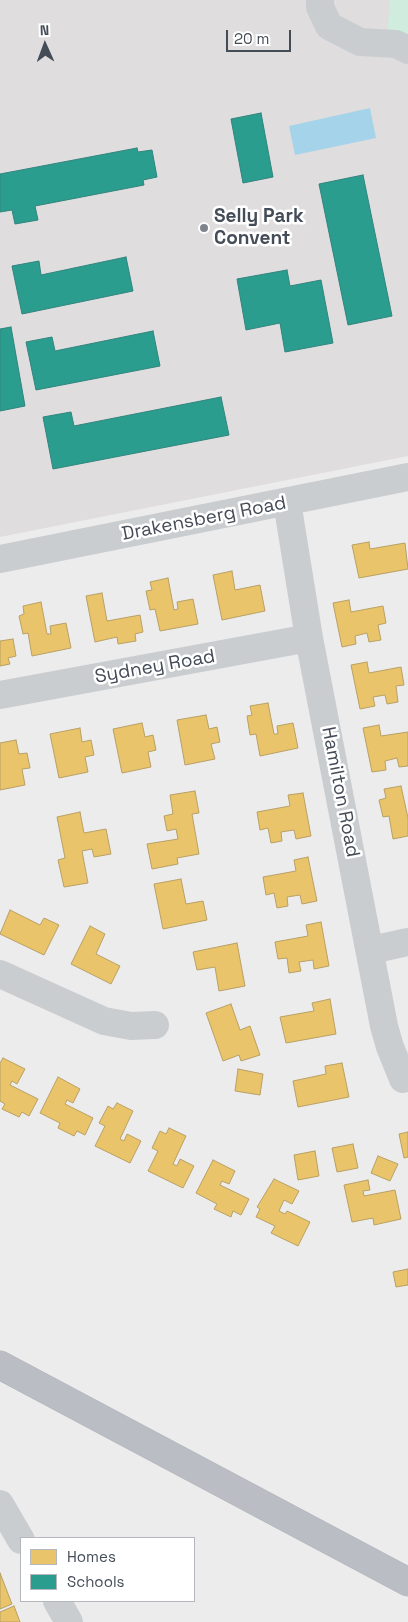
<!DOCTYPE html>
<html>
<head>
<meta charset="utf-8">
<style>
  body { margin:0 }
  #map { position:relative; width:408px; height:1622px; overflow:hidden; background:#edecec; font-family:"Space Grotesk",sans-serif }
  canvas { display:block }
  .legend { position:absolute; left:20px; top:1537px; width:175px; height:65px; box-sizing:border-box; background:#fff; border:1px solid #b4b7bc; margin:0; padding:6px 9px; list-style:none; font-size:15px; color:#444c58 }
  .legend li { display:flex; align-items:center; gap:10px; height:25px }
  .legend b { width:25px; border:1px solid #b4b7bc }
  .north { position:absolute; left:20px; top:20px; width:50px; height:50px; -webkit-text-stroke:4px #fff; paint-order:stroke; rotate:358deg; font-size:14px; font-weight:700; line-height:20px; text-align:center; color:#444c58 }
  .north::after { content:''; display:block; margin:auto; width:18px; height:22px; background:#444c58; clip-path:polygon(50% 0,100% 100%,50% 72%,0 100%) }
  .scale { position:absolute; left:226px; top:30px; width:65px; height:22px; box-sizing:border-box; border:2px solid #444c58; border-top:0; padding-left:6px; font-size:15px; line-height:18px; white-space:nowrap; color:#444c58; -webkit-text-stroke:4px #fff; paint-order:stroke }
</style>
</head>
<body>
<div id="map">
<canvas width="408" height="1622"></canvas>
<ul class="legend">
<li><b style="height:14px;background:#e9c46a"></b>Homes</li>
<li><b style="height:14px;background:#2a9d8f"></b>Schools</li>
</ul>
<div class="north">N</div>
<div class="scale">20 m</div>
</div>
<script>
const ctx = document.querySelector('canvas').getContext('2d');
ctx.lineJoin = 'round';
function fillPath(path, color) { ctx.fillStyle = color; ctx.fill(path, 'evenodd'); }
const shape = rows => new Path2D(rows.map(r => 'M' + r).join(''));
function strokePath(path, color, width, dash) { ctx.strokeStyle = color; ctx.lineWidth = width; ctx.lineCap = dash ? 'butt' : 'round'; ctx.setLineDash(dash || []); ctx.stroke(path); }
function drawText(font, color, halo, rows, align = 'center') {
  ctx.font = font + ' "Space Grotesk",sans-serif'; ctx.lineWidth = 5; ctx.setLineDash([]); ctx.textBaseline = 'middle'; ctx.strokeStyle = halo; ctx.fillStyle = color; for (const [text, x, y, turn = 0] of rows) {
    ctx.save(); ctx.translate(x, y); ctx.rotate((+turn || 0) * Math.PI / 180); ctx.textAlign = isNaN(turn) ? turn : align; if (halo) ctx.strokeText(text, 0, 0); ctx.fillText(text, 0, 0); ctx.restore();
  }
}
fillPath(shape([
  [0,0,408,0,408,456,0,537]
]), '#dfddde');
fillPath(shape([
  [390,0,408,0,408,39,387,37]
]), '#d0ecde');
fillPath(shape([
  [370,108,376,138,295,155,289,126]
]), '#a5d4ea');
const homes = shape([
  [369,542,370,549,405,543,408,569,359,578,352,545,369,542],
  [232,571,235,590,260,585,265,611,222,620,213,575,232,571],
  [168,578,174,610,178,609,177,602,193,599,198,624,160,631,155,609,150,610,146,591,152,590,150,582,168,578],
  [102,593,107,621,140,615,143,632,135,634,136,641,118,644,117,637,95,642,86,596,102,593],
  [349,600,351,612,383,606,386,623,378,625,381,640,369,642,367,633,355,636,356,644,342,647,333,603,349,600],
  [41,602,47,634,51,634,50,626,66,623,71,648,32,656,28,633,23,634,19,616,24,614,23,606,41,602],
  [13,639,16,656,8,658,10,664,0,666,0,641,13,639],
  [367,662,369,673,401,667,404,685,396,686,398,702,387,704,385,695,373,697,375,706,360,709,351,665,367,662],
  [268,703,274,734,278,734,277,726,293,723,298,748,260,756,256,734,250,735,247,716,252,715,250,706,268,703],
  [206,715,209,729,217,727,220,742,211,744,215,759,185,765,177,720,206,715],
  [142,723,145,737,153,735,156,750,148,752,151,767,122,773,113,729,142,723],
  [379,725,381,736,408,732,408,766,399,767,397,758,385,761,386,770,372,772,363,728,379,725],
  [80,728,82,742,91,740,94,755,85,757,88,772,59,778,50,734,80,728],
  [16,740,19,754,27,753,30,768,22,769,25,785,0,790,0,743,16,740],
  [401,786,408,818,408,836,393,839,389,816,383,817,379,800,386,798,384,789,401,786],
  [195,791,199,813,192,814,199,854,177,858,178,864,152,869,147,844,178,839,176,829,167,831,164,816,173,814,170,795,195,791],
  [303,793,311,836,296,839,294,830,281,832,282,841,271,843,268,828,260,830,257,812,290,806,288,795,303,793],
  [80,812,84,833,106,829,111,854,94,857,92,849,82,851,88,883,64,887,58,860,65,858,57,817,80,812],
  [308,857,317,901,302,904,300,895,287,897,288,906,277,908,274,893,266,895,263,877,296,871,294,860,308,857],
  [181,879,186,904,203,901,207,920,163,929,154,884,181,879],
  [10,910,40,925,44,918,59,925,44,955,0,934,10,910],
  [321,922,329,966,314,969,313,960,299,962,301,971,289,973,287,958,278,959,275,942,308,936,306,925,321,922],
  [90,926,105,934,96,954,120,966,111,984,71,964,90,926],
  [237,943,245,986,219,991,215,967,197,970,193,952,237,943],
  [330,999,336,1034,286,1043,280,1017,314,1011,312,1003,330,999],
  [231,1004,240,1030,250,1026,260,1055,241,1061,239,1055,223,1061,206,1013,231,1004],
  [3,1058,25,1069,17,1084,12,1081,10,1085,38,1099,29,1116,22,1112,19,1117,2,1109,5,1104,0,1101,0,1063,3,1058],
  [342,1063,349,1097,298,1107,293,1081,326,1074,325,1066,342,1063],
  [238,1069,263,1074,260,1095,235,1091,238,1069],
  [58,1077,80,1089,73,1103,67,1100,65,1104,93,1118,85,1135,77,1131,74,1136,58,1128,60,1123,40,1113,58,1077],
  [117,1103,133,1111,120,1139,124,1141,127,1134,141,1141,130,1163,95,1146,105,1126,99,1123,108,1106,113,1109,117,1103],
  [169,1128,186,1136,173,1164,177,1166,180,1159,194,1166,183,1188,148,1171,158,1151,152,1148,160,1131,166,1134,169,1128],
  [408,1132,408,1157,404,1158,399,1134,408,1132],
  [353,1144,358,1168,337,1172,332,1148,353,1144],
  [315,1151,319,1176,298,1180,294,1155,315,1151],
  [378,1156,398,1164,390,1181,371,1173,378,1156],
  [213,1160,235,1171,229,1184,222,1181,220,1185,249,1199,241,1215,233,1211,231,1217,214,1209,217,1204,196,1193,213,1160],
  [274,1179,299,1191,292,1204,284,1200,279,1211,285,1214,287,1211,310,1222,298,1246,271,1233,275,1226,256,1217,260,1209,257,1207,274,1179],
  [368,1180,370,1190,363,1191,364,1196,395,1190,401,1219,374,1225,373,1218,352,1222,344,1185,368,1180],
  [408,1269,408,1285,396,1287,393,1272,408,1269],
  [0,1573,12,1604,0,1609,0,1573],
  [14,1606,20,1622,0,1622,0,1612,14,1606]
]);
fillPath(homes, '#e9c46a');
strokePath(homes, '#b8a065', 1);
const schools = shape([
  [261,113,273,177,243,183,231,119,261,113],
  [137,148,138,152,152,150,157,177,143,180,144,185,35,206,38,220,15,224,12,210,0,212,0,174,137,148],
  [363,175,392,316,348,325,319,184,363,175],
  [126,257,133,291,22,314,12,266,39,261,41,275,126,257],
  [287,270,290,286,321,280,333,343,285,352,280,323,246,330,237,279,287,270],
  [11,327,25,406,0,411,0,329,11,327],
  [153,331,160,366,36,390,26,342,52,337,55,351,153,331],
  [221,397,229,435,53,469,43,417,71,412,74,426,221,397]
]);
fillPath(schools, '#2a9d8f');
strokePath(schools, '#32857e', 1);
const highway = shape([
  [0,1365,408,1582]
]);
strokePath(highway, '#b1b5bc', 29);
strokePath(shape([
  [320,0,320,7,329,26,360,42,396,44,408,50],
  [287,502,309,638,384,1026,390,1047,403,1079],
  [0,559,408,477],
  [0,695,309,638],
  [371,950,408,942],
  [0,974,104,1021,131,1026,155,1025],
  [0,1504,21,1540],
  [57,1601,69,1622]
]), '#cacdd0', 28);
strokePath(highway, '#babec4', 28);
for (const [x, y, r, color] of [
  [204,228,5,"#7f848c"]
]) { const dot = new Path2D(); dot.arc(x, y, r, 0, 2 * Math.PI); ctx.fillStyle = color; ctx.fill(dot); strokePath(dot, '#fff', 2); }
drawText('bold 19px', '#444c58', '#fff', [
  ["Selly Park",214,217],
  ["Convent",214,239]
], 'left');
drawText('19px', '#444c58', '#fff', [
  ["Drakensberg Road",204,519,-11],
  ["Sydney Road",155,667,-10],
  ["Hamilton Road",340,792,79]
]);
</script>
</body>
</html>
